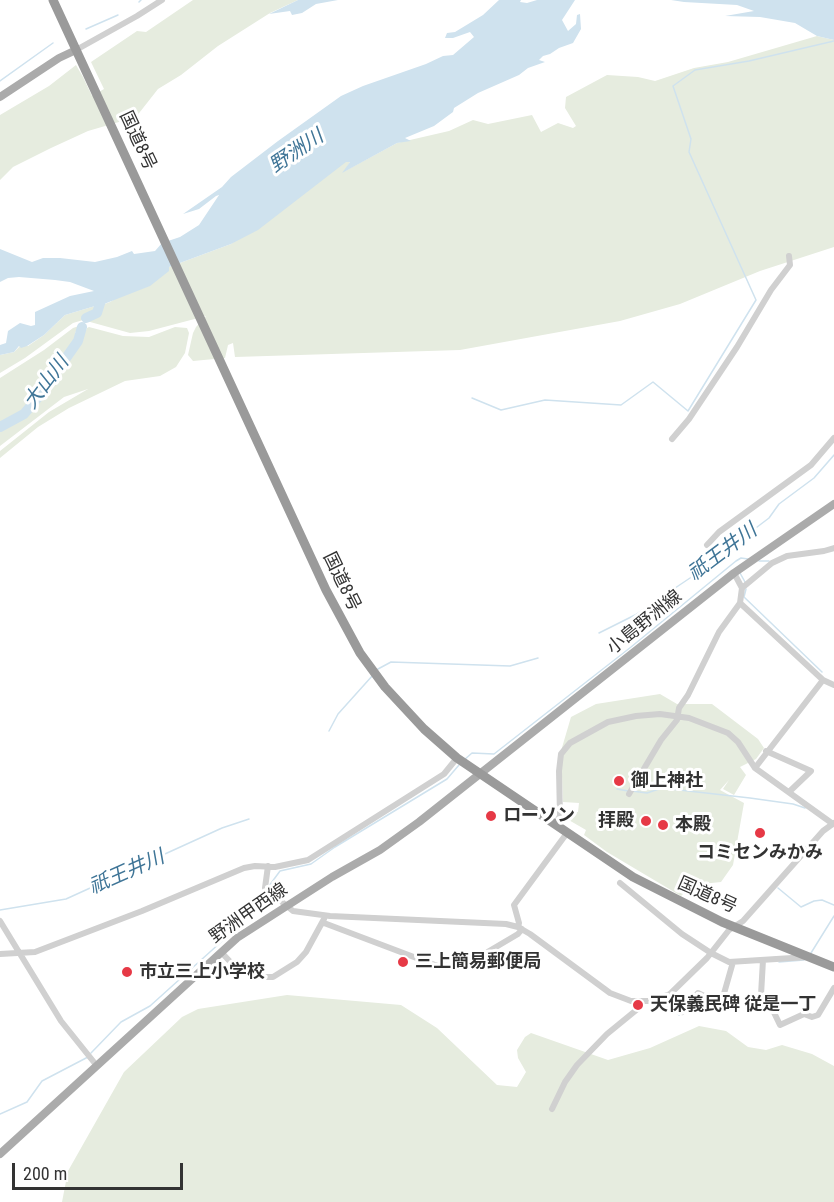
<!DOCTYPE html>
<html>
<head>
<meta charset="utf-8">
<style>
  body { margin:0 }
  #map { position:relative; width:834px; height:1202px; overflow:hidden; background:#fff; font-family:"Roboto Condensed",sans-serif }
  canvas { display:block }
  .scale { position:absolute; left:12px; top:1163px; width:171px; height:27px; box-sizing:border-box; border:3px solid #333; border-top:0; padding-left:8px; font-size:18px; line-height:21px; white-space:nowrap; color:#333; -webkit-text-stroke:4px #fff; paint-order:stroke }
</style>
</head>
<body>
<div id="map">
<canvas width="834" height="1202"></canvas>
<div class="scale">200 m</div>
</div>
<script>
const ctx = document.querySelector('canvas').getContext('2d');
ctx.lineJoin = 'round';
function fillPath(path, color) { ctx.fillStyle = color; ctx.fill(path, 'evenodd'); }
const shape = rows => new Path2D(rows.map(r => 'M' + r).join(''));
function strokePath(path, color, width, dash) { ctx.strokeStyle = color; ctx.lineWidth = width; ctx.lineCap = dash ? 'butt' : 'round'; ctx.setLineDash(dash || []); ctx.stroke(path); }
function drawText(font, color, halo, rows, align = 'center') {
  ctx.font = font + ' "Roboto Condensed","Noto Sans JP",sans-serif'; ctx.lineWidth = 6; ctx.setLineDash([]); ctx.textBaseline = 'middle'; ctx.strokeStyle = halo; ctx.fillStyle = color; for (const [text, x, y, turn = 0] of rows) {
    ctx.save(); ctx.translate(x, y); ctx.rotate((+turn || 0) * Math.PI / 180); ctx.textAlign = isNaN(turn) ? turn : align; if (halo) ctx.strokeText(text, 0, 0); ctx.fillText(text, 0, 0); ctx.restore();
  }
}
fillPath(shape([
  [193,0,298,0,270,13,218,46,181,75,158,89,136,117,88,131,51,148,13,167,0,180,0,115,49,86,76,65,83,77,92,96,104,89,91,62,137,31,146,32],
  [817,36,834,40,834,247,760,271,680,304,620,321,460,350,235,357,233,343,228,345,225,358,193,361,188,355,193,333,196,327,206,316,149,331,130,333,83,320,73,323,25,358,0,373,0,355,14,352,20,346,28,346,44,335,65,315,95,306,93,313,85,317,92,319,99,306,110,302,169,267,231,244,346,161,350,162,345,171,397,143,449,131,473,120,488,124,532,115,541,132,558,123,573,128,576,126,565,108,566,97,607,75,638,77,655,81,694,68,728,62],
  [79,326,75,333,76,337,83,337,87,328,89,327,123,336,149,337,175,327,187,328,189,333,185,353,176,367,160,376,125,381,69,408,38,427,0,458,0,451,49,412,88,389,64,397,0,446,0,378,44,350,73,328],
  [660,694,677,704,712,704,758,739,764,748,756,759,740,767,746,775,734,795,723,789,729,780,720,790,744,803,733,865,721,882,692,885,681,896,607,852,584,835,586,830,567,819,565,813,578,812,579,803,563,802,561,751,571,717,596,704],
  [287,995,401,1005,437,1028,497,1085,517,1087,526,1072,518,1058,517,1050,525,1037,531,1033,608,1060,650,1048,699,1026,726,1031,748,1047,766,1050,782,1045,812,1054,834,1066,834,1202,62,1202,68,1171,124,1072,182,1017,198,1009]
]), '#e6ecdf');
fillPath(shape([
  [298,0,338,0,316,4,302,13,292,15,290,11,269,14],
  [499,0,521,0,520,2,527,3,537,0,575,0,562,20,568,31,576,24,577,15,580,14,581,29,573,43,559,48,550,54,543,56,539,60,545,62,528,68,519,75,478,93,454,108,453,112,434,126,405,138,411,141,397,143,342,173,350,162,346,162,258,230,231,244,169,267,169,271,150,286,99,306,91,319,88,317,95,310,95,306,65,315,44,335,27,346,21,348,19,346,14,352,0,355,0,345,6,343,8,331,20,323,31,326,35,325,35,312,70,296,94,291,70,282,55,280,19,277,8,278,0,282,0,249,32,262,43,258,60,258,95,262,117,257,132,251,134,254,155,251,162,243,180,237,199,225,219,195,216,196,199,209,183,214,222,187,231,177,278,141,341,96,363,86,426,64,443,56,453,55,474,37,470,32,453,38,445,38,447,33,455,32,483,15],
  [671,0,834,0,834,40,817,36,795,23,760,17,725,16,754,11,737,5,684,2]
]), '#cfe2ee');
strokePath(shape([
  [139,2,141,0],
  [86,29,118,15],
  [0,81,53,43],
  [472,398,501,410,545,400,621,405,653,382,688,411,756,300,689,152,691,139,673,86,695,70,749,61,834,41],
  [759,561,769,561],
  [740,573,745,582],
  [746,589,744,597,822,672],
  [599,633,635,615,690,578,769,518,779,504,814,478,834,455],
  [378,669,391,662,510,666,538,658],
  [329,731,338,714,373,675],
  [464,760,472,753,494,754,631,647,736,561,741,558,748,559],
  [617,789,628,791],
  [632,791,647,793,662,788,750,798,793,804,805,808],
  [269,886,280,871,311,864,335,847,447,779,459,765],
  [778,888,801,907,814,901,822,900,834,905],
  [0,910,66,899,222,828,249,819],
  [811,953,834,916],
  [779,962,804,960],
  [664,1004,679,1015],
  [91,1053,121,1022,150,1006,221,942,242,921,265,890],
  [0,1114,27,1102,42,1081,88,1057]
]), '#cfe2ee', 1.5);
strokePath(shape([
  [86,318,97,313,102,297],
  [0,427,24,414,40,395,78,341,82,327]
]), '#cfe2ee', 10);
strokePath(shape([
  [76,50,137,16,162,0],
  [672,439,689,419,737,347,771,290,790,265,789,256],
  [707,545,719,532,811,465,834,438],
  [742,588,772,563,787,556,824,551,834,548],
  [740,603,823,680,834,685],
  [766,751,811,771,789,792],
  [755,768,823,680],
  [629,794,661,740,677,720,679,708,688,695,719,632,740,603,742,588,734,573],
  [555,825,560,816,559,771,561,754,570,743,608,722,636,716,660,714,689,718,728,733,738,742,755,768,833,824],
  [268,866,265,888,293,911,330,916,506,924,518,927,530,934,610,993,631,1001,650,1001,670,994,707,958,729,930,743,921,823,831,834,823],
  [620,883,682,934,711,953,729,962,808,957],
  [0,921,61,1021,97,1066],
  [324,923,435,965,449,966,458,965,474,960,518,934,522,929],
  [518,927,519,923,514,905,567,833],
  [221,952,237,969,249,975,261,977,273,977,297,962,306,952,324,919],
  [0,954,35,952,142,911,244,868,255,866,275,867,308,860,444,774,457,758],
  [763,960,761,995,768,1000,780,1025,804,1014,812,1017,818,1015,834,988],
  [663,998,682,1012,698,993,721,1004,733,962],
  [552,1109,565,1082,577,1065,607,1034,640,1007,642,1002]
]), '#d0d0d0', 6);
strokePath(shape([
  [0,97,59,58,76,50],
  [0,1154,237,938,332,877,380,850,419,822,734,573,834,504]
]), '#ababab', 8);
strokePath(shape([
  [53,0,326,590,360,653,385,687,424,729,457,758,633,877,722,922,834,967]
]), '#9a9a9a', 9);
for (const [x, y, r, color] of [
  [619,781,6,"#e63946"],
  [491,816,6,"#e63946"],
  [646,821,6,"#e63946"],
  [663,825,6,"#e63946"],
  [760,833,6,"#e63946"],
  [403,962,6,"#e63946"],
  [127,972,6,"#e63946"],
  [638,1005,6,"#e63946"]
]) { const dot = new Path2D(); dot.arc(x, y, r, 0, 2 * Math.PI); ctx.fillStyle = color; ctx.fill(dot); strokePath(dot, '#fff', 2); }
drawText('18px', '#333', '#fff', [
  ["国道8号",137,141,65],
  ["国道8号",341,582,64],
  ["小島野洲線",645,623,-39],
  ["国道8号",707,896,24],
  ["野洲甲西線",249,914,-35]
]);
drawText('bold 18px', '#333', '#fff', [
  ["御上神社",631,781],
  ["ローソン",503,816],
  ["拝殿",634,821,"right"],
  ["本殿",675,825],
  ["コミセンみかみ",760,853,"center"],
  ["三上簡易郵便局",415,962],
  ["市立三上小学校",139,972],
  ["天保義民碑 従是一丁",650,1005]
], 'left');
drawText('italic 20px', '#3f7597', '#fff', [
  ["野洲川",297,152,-34],
  ["大山川",47,383,-53],
  ["祇王井川",723,553,-37],
  ["祇王井川",127,873,-24]
]);
</script>
</body>
</html>
